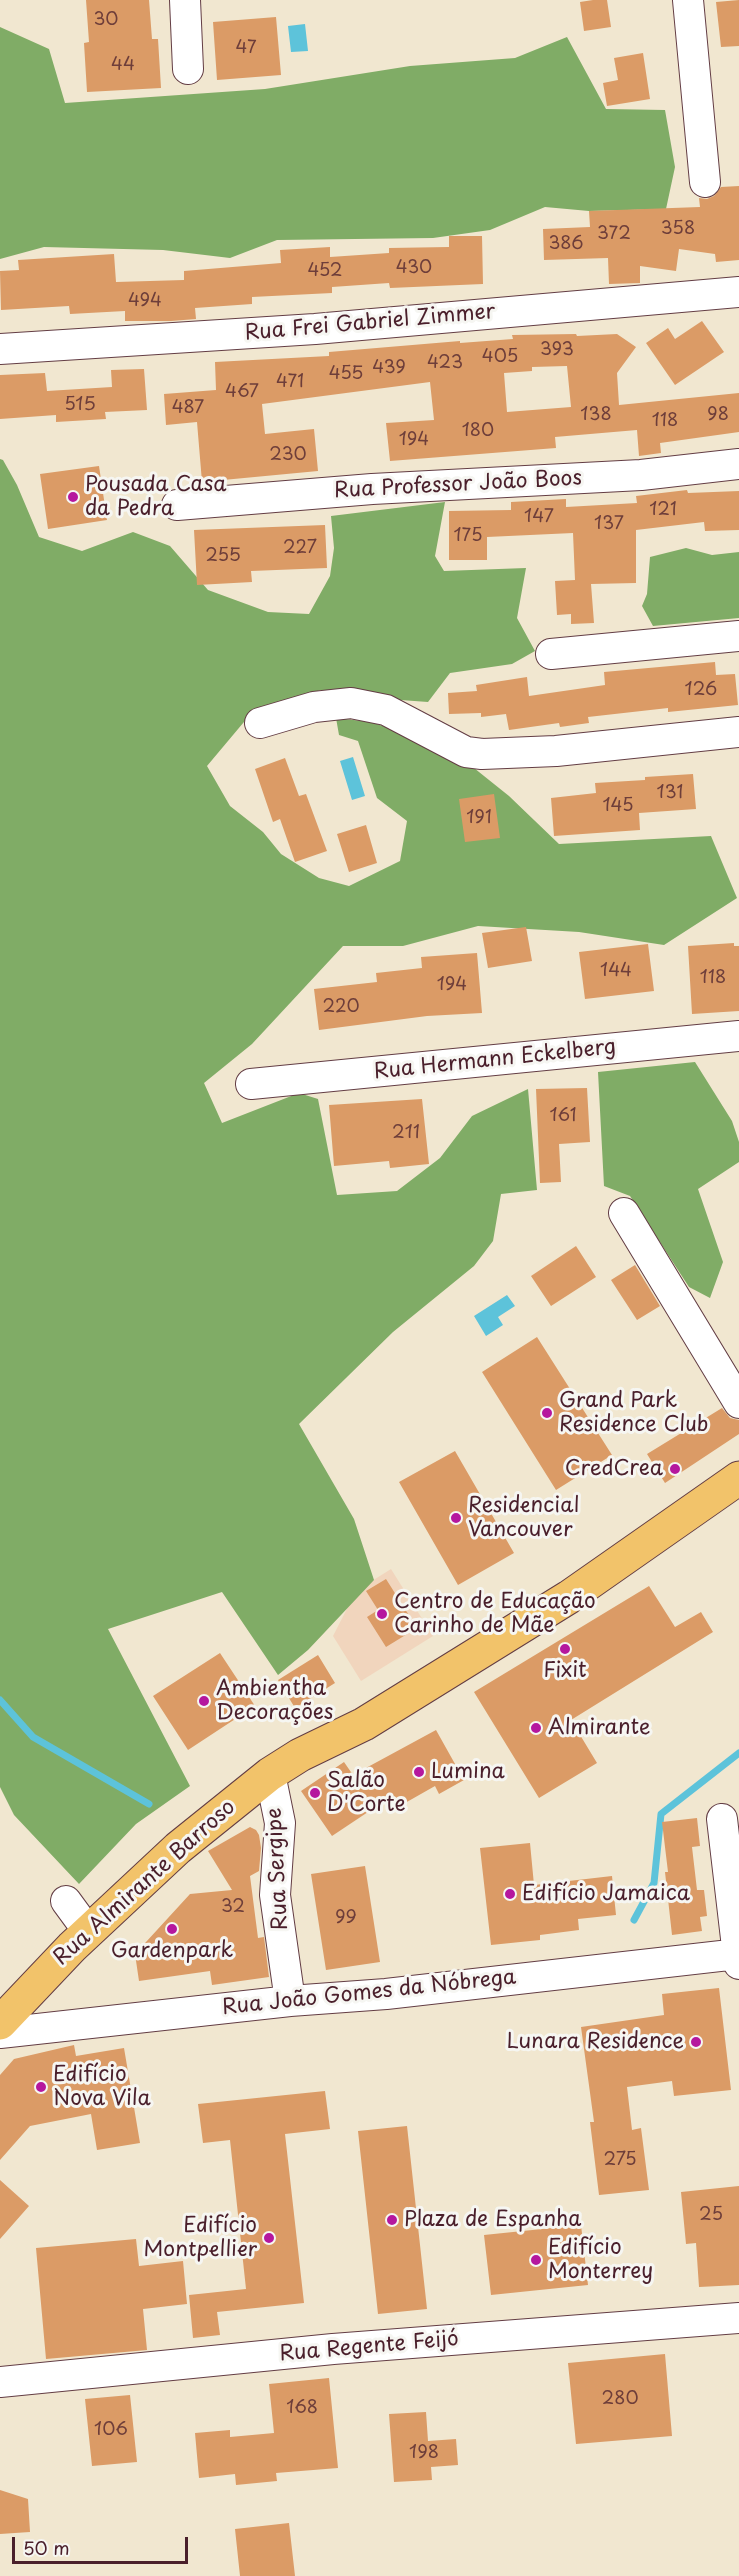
<!DOCTYPE html>
<html>
<head>
<meta charset="utf-8">
<style>
  body { margin:0 }
  #map { position:relative; width:739px; height:2576px; overflow:hidden; background:#f1e7d0; font-family:"Playpen Sans",sans-serif }
  canvas { display:block }
  .scale { position:absolute; left:12px; top:2537px; width:176px; height:27px; box-sizing:border-box; border:3px solid #4a1f2b; border-top:0; padding-left:8px; font-size:18px; line-height:21px; white-space:nowrap; color:#4a1f2b; -webkit-text-stroke:4px #f6f6f2; paint-order:stroke }
</style>
</head>
<body>
<div id="map">
<canvas width="739" height="2576"></canvas>
<div class="scale">50 m</div>
</div>
<script>
const ctx = document.querySelector('canvas').getContext('2d');
ctx.lineJoin = 'round';
function fillPath(path, color) { ctx.fillStyle = color; ctx.fill(path, 'evenodd'); }
const shape = rows => new Path2D(rows.map(r => 'M' + r).join(''));
function strokePath(path, color, width, dash) { ctx.strokeStyle = color; ctx.lineWidth = width; ctx.lineCap = dash ? 'butt' : 'round'; ctx.setLineDash(dash || []); ctx.stroke(path); }
function drawText(font, color, halo, rows, align = 'center') {
  ctx.font = font + ' "Playpen Sans",sans-serif'; ctx.lineWidth = 6; ctx.setLineDash([]); ctx.textBaseline = 'middle'; ctx.strokeStyle = halo; ctx.fillStyle = color; for (const [text, x, y, turn = 0] of rows) {
    ctx.save(); ctx.translate(x, y); ctx.rotate((+turn || 0) * Math.PI / 180); ctx.textAlign = isNaN(turn) ? turn : align; if (halo) ctx.strokeText(text, 0, 0); ctx.fillText(text, 0, 0); ctx.restore();
  }
}
fillPath(shape([
  [391,1569,433,1636,361,1681,333,1636,356,1591]
]), '#f1d5bd');
fillPath(shape([
  [0,27,49,49,65,103,265,89,410,66,515,58,567,37,606,109,665,110,675,167,666,209,589,211,545,207,490,230,433,238,277,240,230,258,163,250,44,247,0,259],
  [0,459,3,460,17,485,39,537,82,551,133,532,170,546,208,590,268,612,309,614,330,576,334,548,331,516,445,502,435,556,444,571,526,568,517,618,535,651,512,664,450,673,428,702,373,698,321,690,254,710,207,766,230,806,263,832,281,854,319,878,349,886,400,861,407,821,377,798,358,741,339,735,336,718,371,722,410,735,474,768,509,796,559,844,711,836,737,898,664,945,579,932,478,926,403,946,343,946,252,1044,204,1083,222,1123,299,1093,318,1099,337,1195,397,1191,440,1158,472,1116,528,1089,537,1190,501,1194,493,1241,474,1266,393,1332,299,1424,354,1519,374,1580,308,1650,278,1675,222,1592,108,1629,190,1786,136,1824,79,1884,14,1815,0,1787],
  [686,548,712,555,739,552,739,618,653,626,642,606,647,594,650,557],
  [695,1062,732,1121,739,1142,739,1162,698,1189,723,1262,710,1298,689,1287,630,1196,604,1186,598,1072]
]), '#80ac66');
fillPath(shape([
  [305,24,308,51,291,52,288,26],
  [353,757,365,796,352,800,340,761],
  [507,1295,515,1306,498,1317,503,1325,486,1336,474,1316]
]), '#5dc3da');
strokePath(shape([
  [0,1700,33,1737,149,1804],
  [634,1920,654,1883,661,1814,739,1753]
]), '#5dc3da', 7);
fillPath(shape([
  [86,0,149,0,152,39,158,39,161,88,87,92,84,43,89,42],
  [593,0,607,0,611,27,584,31,580,2],
  [739,0,739,46,721,47,716,2],
  [276,17,281,75,217,80,213,22],
  [643,53,650,99,607,106,603,83,618,80,614,58],
  [739,186,739,260,716,262,715,254,679,249,676,271,640,266,640,283,609,284,608,258,544,260,543,229,590,227,589,211,700,207,699,198,707,199,714,196,721,187],
  [449,236,482,236,483,284,390,288,389,283,332,287,332,293,252,297,252,304,195,308,196,319,171,321,125,321,125,311,70,314,69,306,1,310,0,271,19,270,18,260,114,254,116,282,184,280,184,271,281,263,280,250,330,247,330,257,389,253,389,248,449,247],
  [702,321,724,352,675,385,646,343,668,328,675,339],
  [576,334,577,336,617,334,636,347,617,373,619,405,739,393,739,432,660,443,661,453,639,456,637,430,555,437,556,448,390,461,386,423,434,420,430,382,262,404,265,434,314,429,318,471,202,482,197,422,166,425,164,394,216,390,215,362,329,356,329,352,460,341,460,343,513,339,512,335],
  [567,366,571,407,507,412,504,373,532,371,532,367],
  [144,369,147,410,105,412,106,419,56,422,56,415,0,419,0,375,45,373,47,391,112,387,111,370],
  [99,466,107,520,48,529,40,474],
  [687,490,688,493,739,491,739,530,705,531,704,522,636,530,636,583,591,584,594,623,571,624,571,614,557,615,555,581,575,580,573,533,487,537,487,560,449,560,449,511,511,510,511,502,566,499,566,507,637,503,636,496],
  [325,525,327,568,251,571,252,582,197,585,194,530],
  [715,662,716,675,735,674,738,705,668,712,668,708,588,717,589,723,560,727,559,723,509,730,506,714,481,717,481,713,449,714,448,693,477,691,476,685,527,677,529,696,605,685,604,672],
  [285,758,299,796,306,794,327,851,295,862,280,819,273,822,255,769],
  [693,774,696,809,639,813,640,830,554,836,551,798,596,793,595,783,645,780,645,777],
  [494,794,500,838,465,842,459,799],
  [366,825,377,863,349,872,337,834],
  [526,927,532,961,488,968,482,933],
  [734,943,734,946,739,946,739,1011,692,1014,688,946],
  [648,944,654,991,585,999,579,952],
  [477,953,482,1013,427,1016,319,1030,314,989,377,982,376,973,422,968,421,957],
  [587,1088,590,1142,559,1144,561,1182,540,1183,536,1089],
  [422,1099,429,1164,390,1168,389,1161,334,1166,329,1105],
  [576,1246,596,1277,551,1306,531,1276],
  [635,1265,660,1306,637,1320,611,1280],
  [537,1337,612,1455,556,1490,482,1372],
  [722,1408,730,1418,739,1420,739,1434,665,1483,647,1454],
  [455,1451,514,1553,458,1585,399,1482],
  [386,1579,417,1628,386,1647,367,1617,378,1610,366,1591],
  [649,1586,675,1627,701,1612,713,1632,571,1720,597,1763,539,1798,474,1692],
  [220,1653,255,1706,188,1750,153,1696],
  [318,1655,335,1683,295,1708,278,1680],
  [436,1730,464,1780,439,1794,435,1786,398,1807,392,1796,332,1836,301,1791,344,1762,353,1775],
  [697,1818,700,1846,692,1847,697,1890,704,1890,707,1916,700,1917,702,1931,672,1935,665,1872,668,1872,662,1822],
  [250,1827,256,1830,259,1835,261,1848,259,1871,250,1876,258,1938,264,1937,269,1977,212,1985,210,1971,139,1981,135,1954,190,1894,232,1890,208,1851],
  [530,1843,534,1885,612,1876,616,1915,578,1919,579,1930,540,1935,540,1940,491,1945,480,1848],
  [365,1866,380,1962,326,1970,311,1874],
  [719,1988,731,2090,674,2096,672,2081,627,2087,632,2130,641,2128,649,2190,599,2195,590,2122,594,2122,581,2027,664,2015,662,1994],
  [74,2045,76,2056,124,2048,140,2143,97,2150,91,2114,30,2126,0,2160,0,2075,14,2059],
  [325,2091,330,2129,285,2134,304,2303,217,2312,220,2335,193,2338,189,2295,246,2289,230,2140,203,2143,198,2104],
  [407,2126,427,2309,378,2314,358,2131],
  [0,2180,29,2206,0,2239],
  [739,2186,739,2285,699,2287,696,2243,686,2244,681,2192],
  [581,2225,588,2285,491,2295,484,2235],
  [136,2239,139,2266,183,2261,187,2304,143,2309,147,2350,46,2359,36,2248],
  [665,2354,672,2436,576,2444,568,2363],
  [329,2378,338,2468,276,2473,277,2481,236,2485,235,2474,199,2478,195,2433,230,2430,230,2437,274,2433,269,2384],
  [130,2395,137,2462,92,2466,85,2399],
  [426,2412,428,2441,456,2439,458,2465,431,2467,432,2480,394,2482,389,2414],
  [0,2490,28,2499,30,2532,0,2534],
  [289,2523,295,2576,240,2576,235,2529]
]), '#db9b66');
const minor = shape([
  [185,0,188,69],
  [688,0,705,182],
  [0,349,315,329,739,292],
  [177,505,372,489,641,475,739,464],
  [551,654,739,636],
  [260,723,314,707,351,703,386,710,466,752,482,754,556,751,739,732],
  [251,1084,739,1036],
  [624,1213,739,1403],
  [270,1774,280,1823,275,1895,290,2001],
  [722,1819,739,1964],
  [66,1901,88,1931],
  [0,2033,290,2001,386,1994,739,1954],
  [0,2382,333,2349,739,2318]
]);
const major = shape([
  [0,2023,72,1947,178,1848,270,1774,300,1755,364,1724,569,1597,739,1478]
]);
strokePath(minor, '#633d44', 32);
strokePath(major, '#633d44', 35);
strokePath(minor, '#fff', 30);
strokePath(major, '#f2c36a', 33);
for (const [x, y, r, color] of [
  [73,497,6,"#b5179e"],
  [547,1413,6,"#b5179e"],
  [675,1469,6,"#b5179e"],
  [456,1518,6,"#b5179e"],
  [382,1614,6,"#b5179e"],
  [565,1649,6,"#b5179e"],
  [204,1701,6,"#b5179e"],
  [536,1728,6,"#b5179e"],
  [419,1772,6,"#b5179e"],
  [315,1793,6,"#b5179e"],
  [510,1894,6,"#b5179e"],
  [172,1929,6,"#b5179e"],
  [696,2042,6,"#b5179e"],
  [41,2087,6,"#b5179e"],
  [392,2220,6,"#b5179e"],
  [269,2238,6,"#b5179e"],
  [536,2260,6,"#b5179e"]
]) { const dot = new Path2D(); dot.arc(x, y, r, 0, 2 * Math.PI); ctx.fillStyle = color; ctx.fill(dot); strokePath(dot, '#f6f6f2', 2); }
drawText('18px', '#6e3e3a', null, [
  ["30",106,20],
  ["47",246,48],
  ["44",123,65],
  ["358",678,229],
  ["372",614,234],
  ["386",566,244],
  ["430",414,268],
  ["452",325,271],
  ["494",145,301],
  ["393",557,350],
  ["405",500,357],
  ["423",445,363],
  ["439",389,368],
  ["455",346,374],
  ["471",290,382],
  ["467",242,392],
  ["515",80,405],
  ["487",188,408],
  ["138",596,415],
  ["98",718,415],
  ["118",665,421],
  ["180",478,431],
  ["194",414,440],
  ["230",288,455],
  ["121",663,510],
  ["147",539,517],
  ["137",609,524],
  ["175",468,536],
  ["227",300,548],
  ["255",223,556],
  ["126",701,690],
  ["131",670,793],
  ["145",618,806],
  ["191",479,818],
  ["144",616,971],
  ["118",713,978],
  ["194",452,985],
  ["220",341,1007],
  ["161",563,1116],
  ["211",406,1133],
  ["32",233,1907],
  ["99",346,1918],
  ["275",620,2160],
  ["25",711,2215],
  ["280",620,2399],
  ["168",302,2408],
  ["106",111,2430],
  ["198",424,2453]
]);
drawText('21px', '#4a1f2b', '#f6f6f2', [
  ["Rua Frei Gabriel Zimmer",370,323,-5],
  ["Rua Professor João Boos",458,485,-3],
  ["Rua Hermann Eckelberg",495,1060,-6],
  ["Rua Sergipe",278,1869,-93],
  ["Rua Almirante Barroso",145,1883,-42],
  ["Rua João Gomes da Nóbrega",369,1993,-6],
  ["Rua Regente Feijó",369,2347,-5]
]);
drawText('21px', '#4a1f2b', '#f6f6f2', [
  ["Pousada Casa",85,485],
  ["da Pedra",85,509],
  ["Grand Park",559,1401],
  ["Residence Club",559,1425],
  ["CredCrea",663,1469,"right"],
  ["Residencial",468,1506],
  ["Vancouver",468,1530],
  ["Centro de Educação",394,1602],
  ["Carinho de Mãe",394,1626],
  ["Fixit",565,1671,"center"],
  ["Ambientha",216,1689],
  ["Decorações",216,1713],
  ["Almirante",548,1728],
  ["Lumina",431,1772],
  ["Salão",327,1781],
  ["D'Corte",327,1805],
  ["Edifício Jamaica",522,1894],
  ["Gardenpark",172,1951,"center"],
  ["Lunara Residence",684,2042,"right"],
  ["Edifício",53,2075],
  ["Nova Vila",53,2099],
  ["Plaza de Espanha",404,2220],
  ["Edifício",257,2226,"right"],
  ["Montpellier",257,2250,"right"],
  ["Edifício",548,2248],
  ["Monterrey",548,2272]
], 'left');
</script>
</body>
</html>
